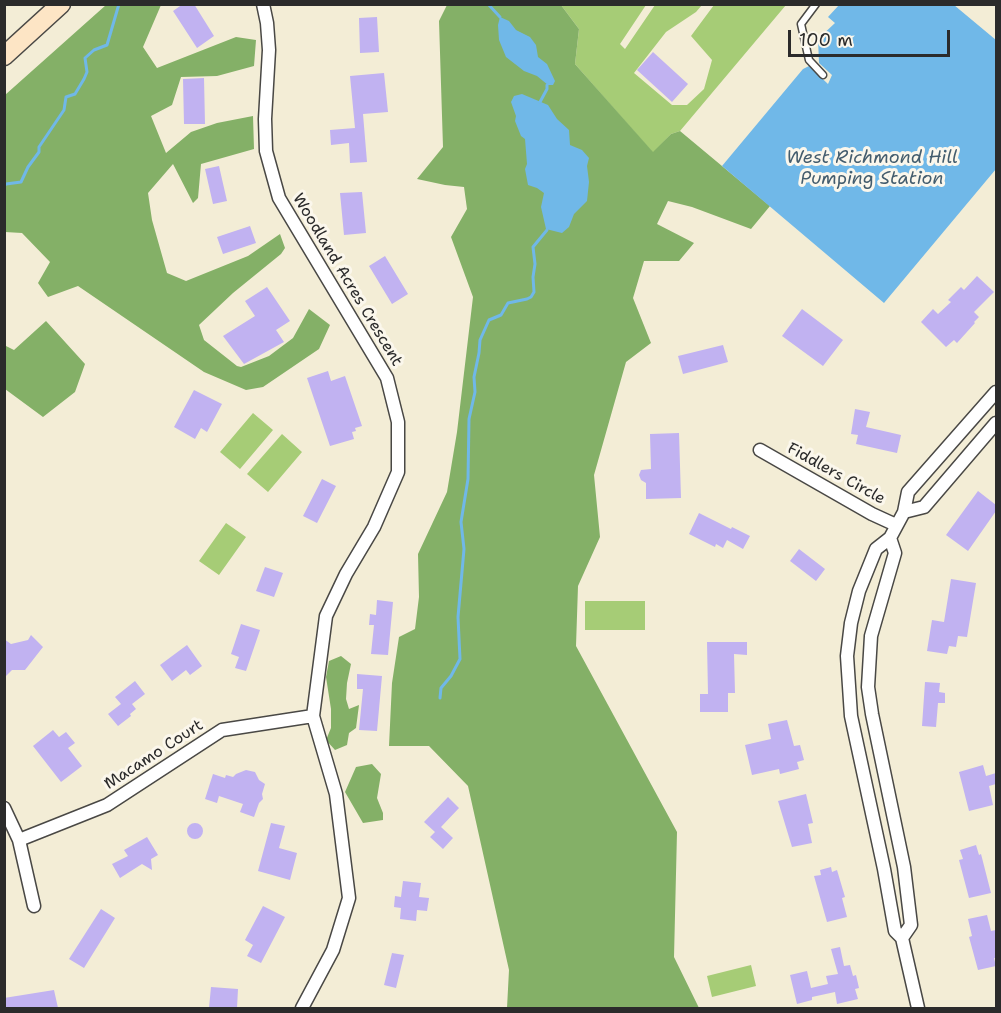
<!DOCTYPE html>
<html>
<head>
<meta charset="utf-8">
<style>
  body { margin:0 }
  #map { position:relative; width:1001px; height:1013px; overflow:hidden; background:#f3edd6; font-family:"Shantell Sans",sans-serif }
  canvas { display:block }
  .frame { position:absolute; inset:0; border:6px solid #2b2b2b; pointer-events:none }
  .scale { position:absolute; left:788px; top:30px; width:162px; height:27px; box-sizing:border-box; border:3px solid #2b2b2b; border-top:0; padding-left:8px; font-size:18px; line-height:21px; white-space:nowrap; color:#2b2b2b; -webkit-text-stroke:4px #fbf7ec; paint-order:stroke }
</style>
</head>
<body>
<div id="map">
<canvas width="1001" height="1013"></canvas>
<div class="frame"></div>
<div class="scale">100 m</div>
</div>
<script>
const ctx = document.querySelector('canvas').getContext('2d');
ctx.lineJoin = 'round';
function fillPath(path, color) { ctx.fillStyle = color; ctx.fill(path, 'evenodd'); }
const shape = rows => new Path2D(rows.map(r => 'M' + r).join(''));
function strokePath(path, color, width, dash) { ctx.strokeStyle = color; ctx.lineWidth = width; ctx.lineCap = dash ? 'butt' : 'round'; ctx.setLineDash(dash || []); ctx.stroke(path); }
function drawText(font, color, halo, rows, align = 'center') {
  ctx.font = font + ' "Shantell Sans",sans-serif'; ctx.lineWidth = 6; ctx.setLineDash([]); ctx.textBaseline = 'middle'; ctx.strokeStyle = halo; ctx.fillStyle = color; for (const [text, x, y, turn = 0] of rows) {
    ctx.save(); ctx.translate(x, y); ctx.rotate((+turn || 0) * Math.PI / 180); ctx.textAlign = isNaN(turn) ? turn : align; if (halo) ctx.strokeText(text, 0, 0); ctx.fillText(text, 0, 0); ctx.restore();
  }
}
fillPath(shape([
  [561,5,646,5,620,44,625,49,655,5,702,5,696,12,666,32,634,73,672,105,687,105,704,89,712,60,691,36,714,5,786,5,680,131,671,134,653,153,575,64,579,29],
  [253,413,273,430,240,469,220,452],
  [282,434,302,452,268,492,247,474],
  [226,523,246,537,219,575,199,561],
  [585,601,645,601,645,630,585,630],
  [751,965,756,986,712,997,707,976]
]), '#a6cc76');
fillPath(shape([
  [106,5,161,5,143,47,157,68,236,37,256,40,254,66,217,76,181,77,172,105,151,116,166,153,191,132,217,123,253,116,254,149,201,164,198,198,193,203,173,164,148,193,152,220,167,273,186,281,248,256,280,234,285,248,281,254,233,293,199,325,204,340,237,366,241,367,269,356,293,338,309,309,330,325,319,349,263,387,246,390,204,372,78,286,48,297,38,283,50,262,22,233,5,232,5,95],
  [447,5,561,5,579,29,575,64,653,152,671,134,680,131,770,206,751,229,692,207,668,201,657,224,694,243,679,261,644,261,633,298,651,343,626,362,594,475,600,537,578,586,576,646,677,832,674,957,699,1008,507,1008,509,970,468,786,429,746,389,746,392,683,399,637,415,629,419,597,418,554,447,492,457,432,473,297,451,237,467,209,464,187,445,185,417,179,443,147,439,21],
  [46,321,85,364,75,392,43,417,5,389,4,345,14,350],
  [341,656,351,664,347,683,346,699,349,709,359,705,356,728,349,733,347,745,335,750,326,740,331,728,331,709,326,677,329,661],
  [372,764,381,774,377,798,383,813,383,820,363,823,345,792,356,767]
]), '#84b067');
fillPath(shape([
  [839,5,954,5,996,40,996,169,884,303,722,166,803,69,809,66,828,84,832,75,819,63,818,39,835,23,828,17],
  [500,17,509,21,516,30,530,37,536,45,538,57,547,64,555,81,553,85,548,85,537,76,524,71,506,57,499,40,498,25],
  [522,94,548,105,557,119,569,130,570,145,582,150,589,158,587,166,589,182,587,201,574,214,569,227,562,233,546,229,541,207,544,193,537,188,528,185,525,169,527,164,525,139,521,136,515,121,516,116,511,102,514,96]
]), '#70b8e8');
strokePath(shape([
  [488,4,500,17],
  [540,102,547,89,547,85],
  [4,186,6,184,21,182,28,167,39,152,39,147,64,110,66,97,75,94,84,79,87,72,85,58,94,50,107,45,119,4],
  [440,698,441,688,451,676,460,659,458,617,464,549,461,522,468,479,469,419,475,392,474,377,479,353,480,340,489,320,501,315,508,303,527,299,531,297,534,292,533,277,535,264,533,247,547,230]
]), '#70b8e8', 3);
fillPath(shape([
  [183,4,194,4,214,36,197,48,173,11],
  [377,17,379,52,360,53,359,18],
  [653,52,688,84,672,102,637,70],
  [384,73,388,112,363,114,367,162,350,163,349,143,331,145,330,130,355,128,350,76],
  [204,78,205,124,184,124,183,79],
  [219,166,227,201,213,204,205,169],
  [362,192,366,233,344,235,340,193],
  [250,226,256,243,223,254,217,237],
  [385,256,408,294,392,304,369,266],
  [977,276,994,292,974,312,979,317,974,322,975,323,957,343,954,340,946,347,921,322,933,309,938,314,951,302,948,300,961,287,964,290],
  [267,287,290,321,276,330,284,342,244,364,223,336,255,316,245,301],
  [802,309,843,340,823,366,782,336],
  [723,345,728,362,683,374,678,356],
  [328,371,331,381,345,376,362,426,355,428,356,431,352,432,354,439,330,446,307,378],
  [194,390,222,404,207,432,201,428,195,439,174,427],
  [855,409,870,412,866,427,901,435,897,453,856,444,858,435,851,434],
  [679,433,681,498,646,499,646,483,641,480,639,475,641,470,651,469,650,434],
  [322,479,336,486,317,523,303,516],
  [978,491,996,505,996,511,968,551,946,535],
  [699,513,731,529,732,527,750,536,743,549,727,540,723,548,716,544,715,547,689,534],
  [799,549,825,569,816,581,790,561],
  [265,567,283,573,274,597,256,591],
  [951,579,976,583,967,637,958,636,956,647,949,646,947,654,927,651,932,620,944,622],
  [377,600,393,602,388,655,371,654,374,625,369,625,370,614,376,615],
  [241,624,260,630,246,671,235,668,239,657,231,654],
  [31,635,43,647,25,670,12,670,4,678,4,639,11,644,28,640],
  [707,642,747,642,747,655,734,654,735,693,728,693,728,712,700,712,700,694,708,694],
  [187,645,202,666,190,675,186,670,172,681,160,665],
  [357,674,382,676,377,731,359,730,363,689,357,689],
  [135,681,145,694,132,704,136,709,130,714,131,716,118,726,108,714,121,704,115,697],
  [925,682,940,683,939,692,945,693,945,703,938,703,936,727,922,726],
  [787,720,794,746,800,745,804,760,797,762,799,769,780,774,779,769,752,775,745,745,771,739,768,724],
  [53,730,59,737,66,732,75,743,68,748,82,766,61,782,33,746],
  [983,765,986,776,996,773,996,784,989,786,993,805,969,811,959,772],
  [246,770,255,772,259,780,265,784,262,794,263,799,259,803,254,817,240,812,243,804,219,796,217,803,205,799,213,774,225,778,226,775,233,777,236,774],
  [806,794,813,823,808,824,812,843,792,847,778,801],
  [448,797,459,808,441,827,453,838,443,849,430,837,435,832,424,822],
  '187 831a8 8 0 1 1 16 0a8 8 0 1 1-16 0Z',
  [271,823,285,826,279,848,297,853,290,880,258,871],
  [147,837,158,855,151,859,152,870,142,864,120,878,112,864,128,856,124,850],
  [976,845,979,855,981,854,991,893,969,898,959,860,963,859,960,850],
  [831,867,832,872,837,870,845,897,842,898,847,917,827,922,814,876,821,875,820,870],
  [403,881,421,883,419,897,429,898,427,911,417,910,416,921,400,919,401,908,394,907,395,896,401,897],
  [263,906,285,917,261,963,247,956,253,945,245,940],
  [101,909,115,918,84,968,69,959],
  [987,915,991,931,996,930,996,958,994,958,996,966,978,970,969,937,972,936,968,919],
  [840,947,844,966,850,965,853,976,856,975,859,988,855,989,858,999,837,1004,835,992,812,997,812,1000,797,1004,790,975,807,971,811,988,828,984,826,976,838,974,831,949],
  [392,953,404,955,396,988,384,985],
  [211,987,238,989,237,1008,209,1008],
  [54,990,58,1008,6,1008,4,998]
]), '#c1b2f1');
const service = shape([
  [816,4,801,24,809,60,823,75]
]);
const minor = shape([
  [263,4,267,23,269,50,265,119,266,151,279,198,387,378,398,422,398,472,374,527,346,574,326,616,313,716,336,794,349,898,333,950,302,1008],
  [760,450,872,514,896,525],
  [904,512,924,507,996,423],
  [890,538,895,553,871,636,868,687,872,714,904,867,911,925,902,938],
  [4,808,19,840,107,805,222,730,313,716],
  [19,840,34,906],
  [918,1008,902,938,895,931,884,869,851,716,847,656,851,623,859,591,876,549,890,538,904,512,908,492,996,392]
]);
const secondary = shape([
  [4,56,61,4]
]);
strokePath(service, '#494845', 9);
strokePath(minor, '#494845', 15);
strokePath(secondary, '#494845', 21);
strokePath(service, '#fff', 6);
strokePath(minor, '#fff', 12);
strokePath(secondary, '#fde5c5', 18);
drawText('16px', '#2b2b2b', '#fbf7ec', [
  ["Woodland Acres Crescent",347,280,59],
  ["Fiddlers Circle",836,474,29],
  ["Macamo Court",154,755,-33]
]);
drawText('italic 18px', '#435c6d', '#fbf7ec', [
  ["West Richmond Hill",872,158],
  ["Pumping Station",872,179]
]);
</script>
</body>
</html>
